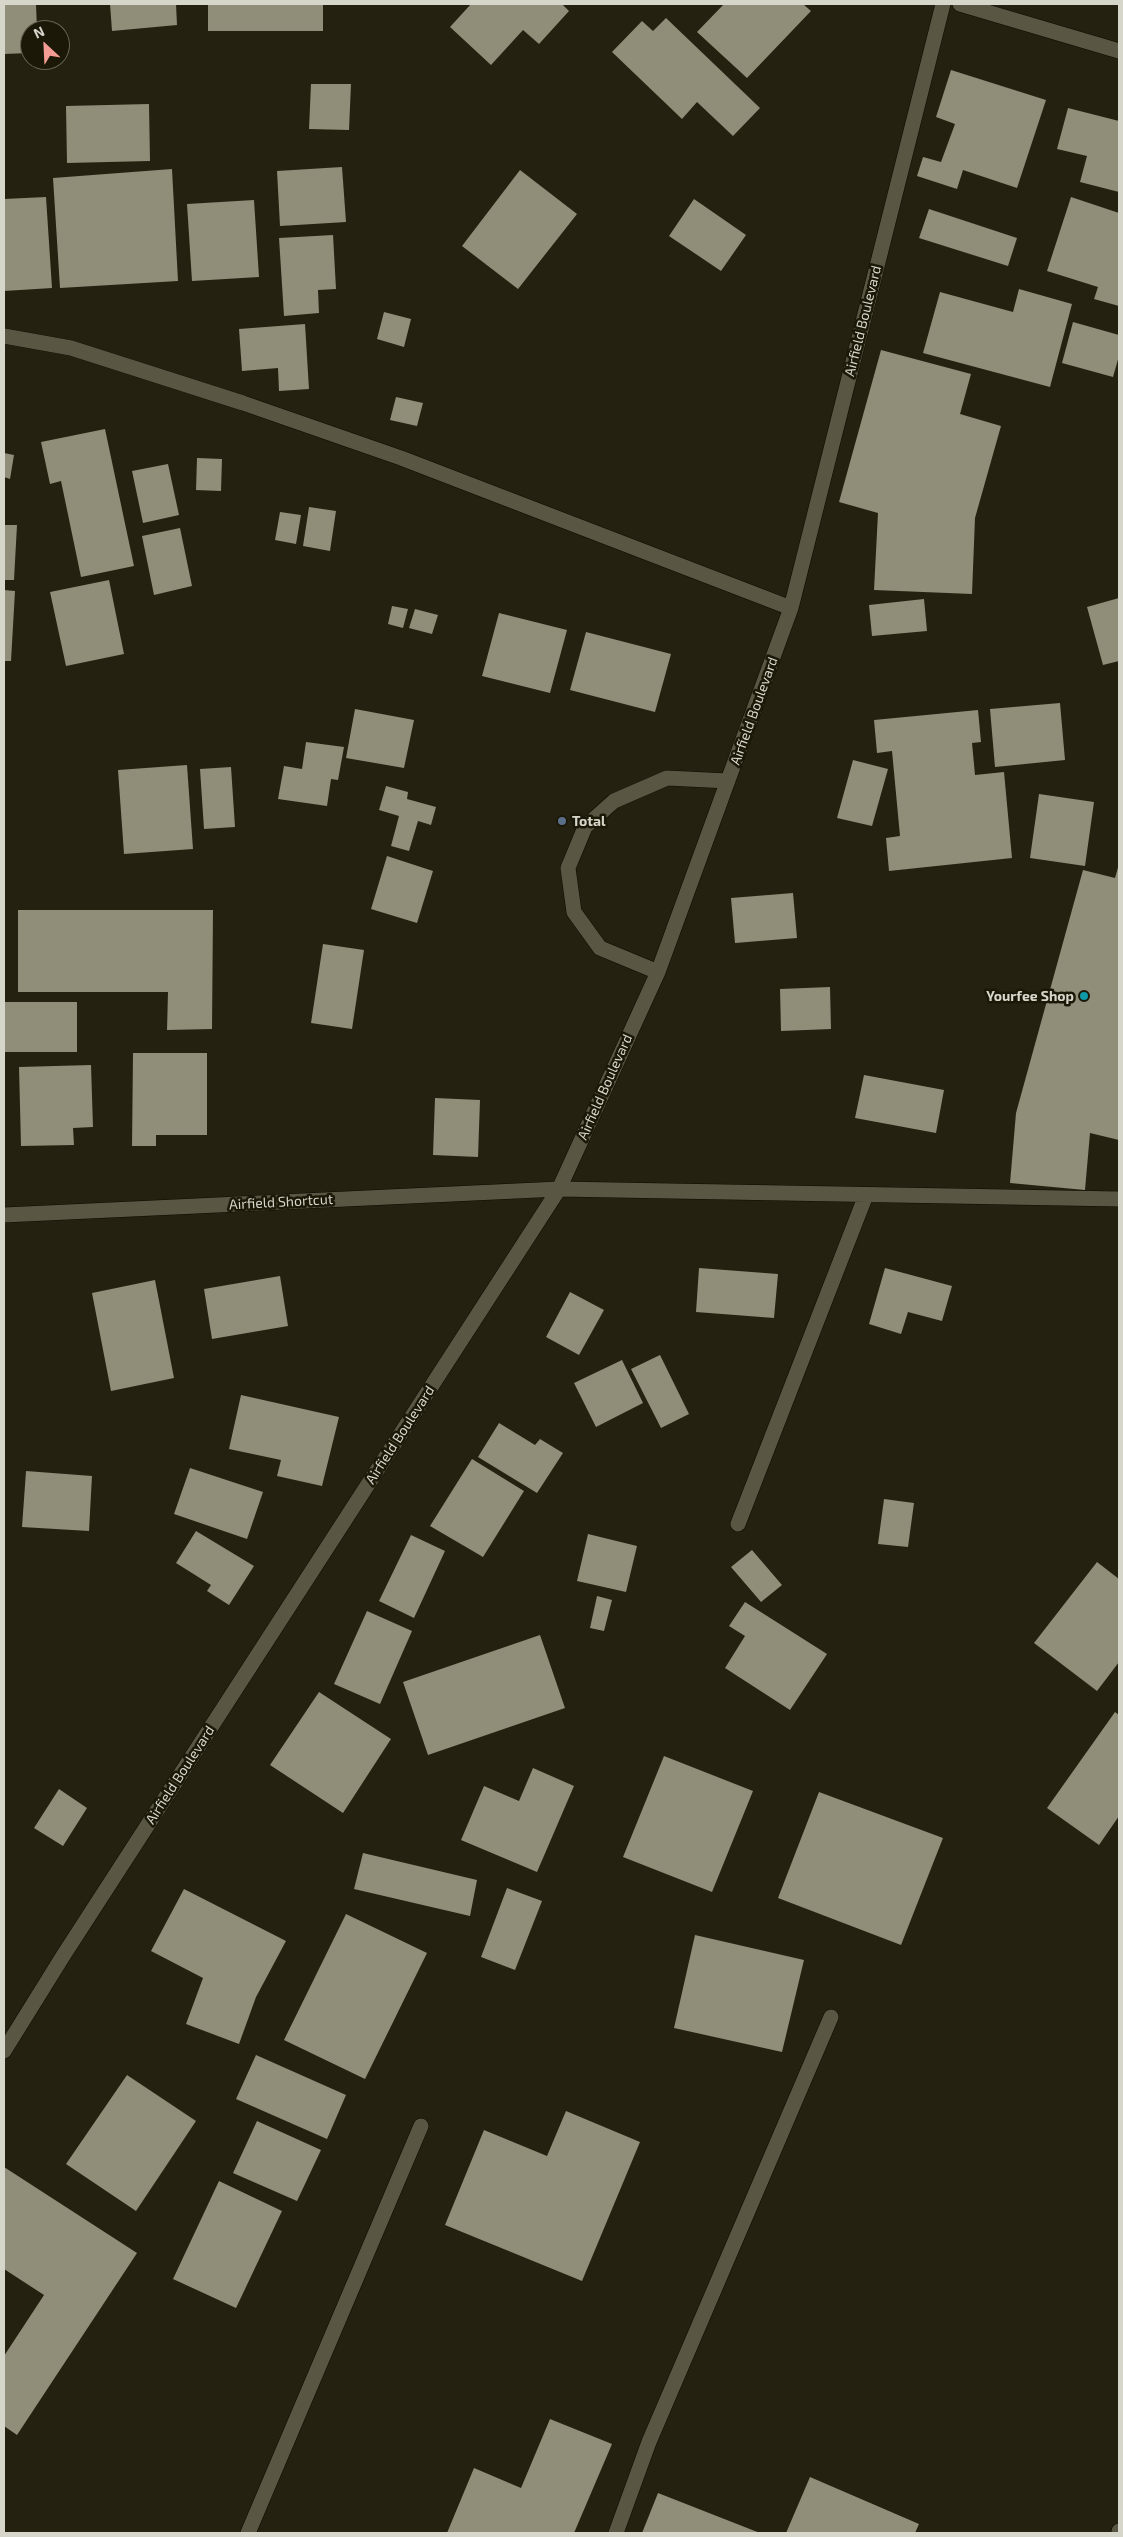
<!DOCTYPE html>
<html>
<head>
<meta charset="utf-8">
<style>
  body { margin:0 }
  #map { position:relative; width:1123px; height:2537px; overflow:hidden; background:#242110; font-family:"Exo 2",sans-serif }
  canvas { display:block }
  .frame { position:absolute; inset:0; border:5px solid #d7d6cb; pointer-events:none }
  .north { position:absolute; left:20px; top:20px; width:50px; height:50px; box-sizing:border-box; background:#1b1807; border:1px solid #666455; border-radius:50%; rotate:335deg; font-size:14px; font-weight:700; line-height:20px; text-align:center; color:#d7d6cb }
  .north::after { content:''; display:block; margin:auto; width:18px; height:22px; background:#f59c94; clip-path:polygon(50% 0,100% 100%,50% 72%,0 100%) }
</style>
</head>
<body>
<div id="map">
<canvas width="1123" height="2537"></canvas>
<div class="frame"></div>
<div class="north">N</div>
</div>
<script>
const ctx = document.querySelector('canvas').getContext('2d');
ctx.lineJoin = 'round';
function fillPath(path, color) { ctx.fillStyle = color; ctx.fill(path, 'evenodd'); }
const shape = rows => new Path2D(rows.map(r => 'M' + r).join(''));
function strokePath(path, color, width, dash) { ctx.strokeStyle = color; ctx.lineWidth = width; ctx.lineCap = dash ? 'butt' : 'round'; ctx.setLineDash(dash || []); ctx.stroke(path); }
function drawText(font, color, halo, rows, align = 'center') {
  ctx.font = font + ' "Exo 2",sans-serif'; ctx.lineWidth = 5; ctx.setLineDash([]); ctx.textBaseline = 'middle'; ctx.strokeStyle = halo; ctx.fillStyle = color; for (const [text, x, y, turn = 0] of rows) {
    ctx.save(); ctx.translate(x, y); ctx.rotate((+turn || 0) * Math.PI / 180); ctx.textAlign = isNaN(turn) ? turn : align; if (halo) ctx.strokeText(text, 0, 0); ctx.fillText(text, 0, 0); ctx.restore();
  }
}
fillPath(shape([
  [4,4,36,4,37,30,30,30,30,53,4,54],
  [110,4,176,4,177,25,112,31],
  [208,4,323,4,323,31,208,31],
  [471,4,562,4,569,11,539,44,523,30,491,65,450,27],
  [724,4,803,4,811,11,747,78,697,32],
  [666,18,760,108,733,136,697,102,682,119,612,52,642,21,653,31],
  [951,70,1046,100,1017,188,963,170,957,189,917,176,923,157,941,162,955,124,936,117],
  [311,84,351,84,349,130,309,129],
  [149,104,150,161,67,163,66,106],
  [1068,108,1119,121,1119,192,1080,182,1087,156,1057,149],
  [342,167,346,222,280,226,277,171],
  [172,169,178,281,60,288,53,178],
  [520,170,577,214,518,289,462,246],
  [46,197,52,288,4,291,4,199],
  [1071,197,1119,213,1119,306,1094,299,1098,287,1047,271],
  [694,199,746,235,721,271,669,236],
  [254,200,259,277,192,281,187,204],
  [929,209,1017,238,1008,266,919,238],
  [333,235,336,289,318,290,319,313,284,316,279,238],
  [1019,289,1072,304,1050,387,923,353,940,292,1013,312],
  [384,312,411,319,404,347,377,339],
  [1073,322,1119,335,1119,356,1113,377,1062,363],
  [305,324,309,389,279,391,278,368,242,371,239,329],
  [881,350,971,374,960,414,1001,426,975,518,972,594,874,590,878,513,839,502],
  [396,397,423,403,417,426,390,420],
  [105,429,134,566,81,577,61,481,50,484,41,442],
  [4,453,14,455,10,479,4,477],
  [197,458,222,459,221,491,196,490],
  [168,464,179,515,143,523,132,471],
  [309,507,336,511,330,551,303,546],
  [280,512,301,515,296,544,275,540],
  [4,525,17,525,14,580,4,580],
  [180,528,192,586,154,595,142,536],
  [109,580,124,654,66,666,50,592],
  [4,590,15,591,11,661,4,661],
  [1119,598,1119,661,1103,665,1087,607],
  [924,599,927,631,872,636,869,605],
  [392,606,408,609,403,628,388,624],
  [415,609,438,615,432,634,409,628],
  [499,613,567,630,550,693,482,676],
  [586,632,671,654,655,712,570,690],
  [1060,703,1065,760,995,767,990,709],
  [355,709,414,720,404,768,346,758],
  [978,710,981,742,972,743,975,775,1004,772,1012,858,889,871,886,838,900,836,892,751,877,753,874,720],
  [306,742,344,747,338,780,331,779,327,806,278,799,284,766,302,769],
  [853,760,888,769,872,826,837,818],
  [187,765,193,849,124,854,118,770],
  [231,767,235,827,204,829,200,769],
  [386,786,408,792,407,799,436,807,431,825,418,821,409,851,391,846,399,816,379,810],
  [1039,794,1094,802,1085,866,1030,858],
  [387,856,433,871,417,923,371,909],
  [1119,864,1119,1140,1090,1133,1085,1190,1010,1183,1016,1113,1083,870,1115,878],
  [793,893,797,938,735,943,731,898],
  [18,910,213,910,212,1029,167,1030,168,992,18,992],
  [323,944,364,950,352,1029,311,1023],
  [830,987,831,1029,781,1031,780,989],
  [4,1002,77,1002,77,1052,4,1052],
  [133,1053,207,1053,207,1135,156,1135,156,1146,132,1146],
  [91,1065,93,1127,73,1128,74,1145,21,1146,19,1067],
  [864,1075,944,1090,936,1133,855,1118],
  [435,1098,480,1100,478,1157,433,1155],
  [699,1268,778,1274,774,1318,696,1312],
  [885,1268,952,1286,942,1321,908,1312,901,1334,869,1324],
  [280,1276,288,1326,212,1339,204,1289],
  [155,1280,174,1378,111,1391,92,1293],
  [570,1292,604,1310,579,1355,546,1337],
  [660,1355,689,1414,661,1428,631,1369],
  [622,1360,643,1403,596,1427,574,1383],
  [241,1395,339,1417,322,1486,277,1476,281,1460,229,1449],
  [499,1423,535,1445,540,1439,563,1453,537,1493,478,1457],
  [472,1459,524,1491,483,1557,430,1526],
  [190,1468,263,1492,247,1539,174,1514],
  [26,1471,92,1476,89,1531,22,1527],
  [884,1499,914,1503,908,1547,878,1544],
  [196,1531,254,1566,229,1605,207,1591,211,1585,176,1563],
  [588,1534,637,1546,626,1592,577,1581],
  [411,1535,445,1551,414,1618,379,1601],
  [752,1550,782,1585,761,1602,731,1567],
  [1097,1562,1119,1579,1119,1662,1097,1691,1034,1643],
  [597,1596,612,1600,604,1631,590,1628],
  [745,1602,827,1654,790,1710,725,1668,745,1636,729,1626],
  [367,1611,412,1631,380,1704,334,1684],
  [540,1635,565,1708,428,1755,403,1682],
  [319,1692,391,1739,343,1813,270,1765],
  [1115,1712,1119,1715,1119,1816,1099,1845,1047,1808],
  [664,1756,753,1791,712,1892,623,1857],
  [533,1768,574,1786,537,1872,461,1840,484,1786,519,1801],
  [59,1789,87,1808,63,1846,34,1828],
  [819,1792,943,1838,901,1945,778,1898],
  [363,1853,477,1880,470,1916,354,1889],
  [507,1888,542,1901,515,1970,481,1957],
  [184,1889,286,1941,256,1997,239,2044,186,2024,203,1978,151,1951],
  [346,1914,427,1953,365,2079,284,2040],
  [695,1935,804,1960,782,2052,674,2028],
  [256,2055,346,2095,327,2139,236,2099],
  [127,2075,196,2121,136,2211,66,2164],
  [566,2111,640,2142,582,2281,445,2225,484,2130,547,2156],
  [257,2121,321,2150,297,2201,233,2173],
  [4,2167,137,2253,17,2435,4,2426,4,2356,44,2295,4,2269],
  [219,2181,282,2211,236,2308,173,2279],
  [550,2419,612,2444,574,2533,447,2533,474,2468,521,2488],
  [810,2477,919,2524,915,2533,786,2533],
  [658,2493,760,2533,642,2533]
]), '#908d78');
const minor = shape([
  [960,4,1119,51],
  [4,336,71,348,243,403,401,458,791,608],
  [658,972,600,948,574,912,568,868,585,827,614,801,667,778,728,781],
  [4,1215,559,1189,1119,1199],
  [738,1524,866,1195],
  [4,2051,63,1956,559,1189,658,972,791,608,943,4],
  [248,2533,421,2126],
  [616,2533,649,2442,831,2017],
  [1119,2533,1119,2531]
]);
strokePath(minor, '#0e0b00', 16);
strokePath(minor, '#595643', 15);
for (const [x, y, r, color] of [
  [562,821,5,"#5c6f8a"],
  [1084,996,5,"#0f9aa8"]
]) { const dot = new Path2D(); dot.arc(x, y, r, 0, 2 * Math.PI); ctx.fillStyle = color; ctx.fill(dot); strokePath(dot, '#1b1807', 2); }
drawText('14px', '#d7d6cb', '#1b1807', [
  ["Airfield Boulevard",863,321,-76],
  ["Airfield Boulevard",754,711,-70],
  ["Airfield Boulevard",605,1087,-66],
  ["Airfield Shortcut",281,1202,-3],
  ["Airfield Boulevard",400,1435,-57],
  ["Airfield Boulevard",180,1775,-57]
]);
drawText('bold 14px', '#d7d6cb', '#1b1807', [
  ["Total",572,821],
  ["Yourfee Shop",1074,996,"right"]
], 'left');
</script>
</body>
</html>
